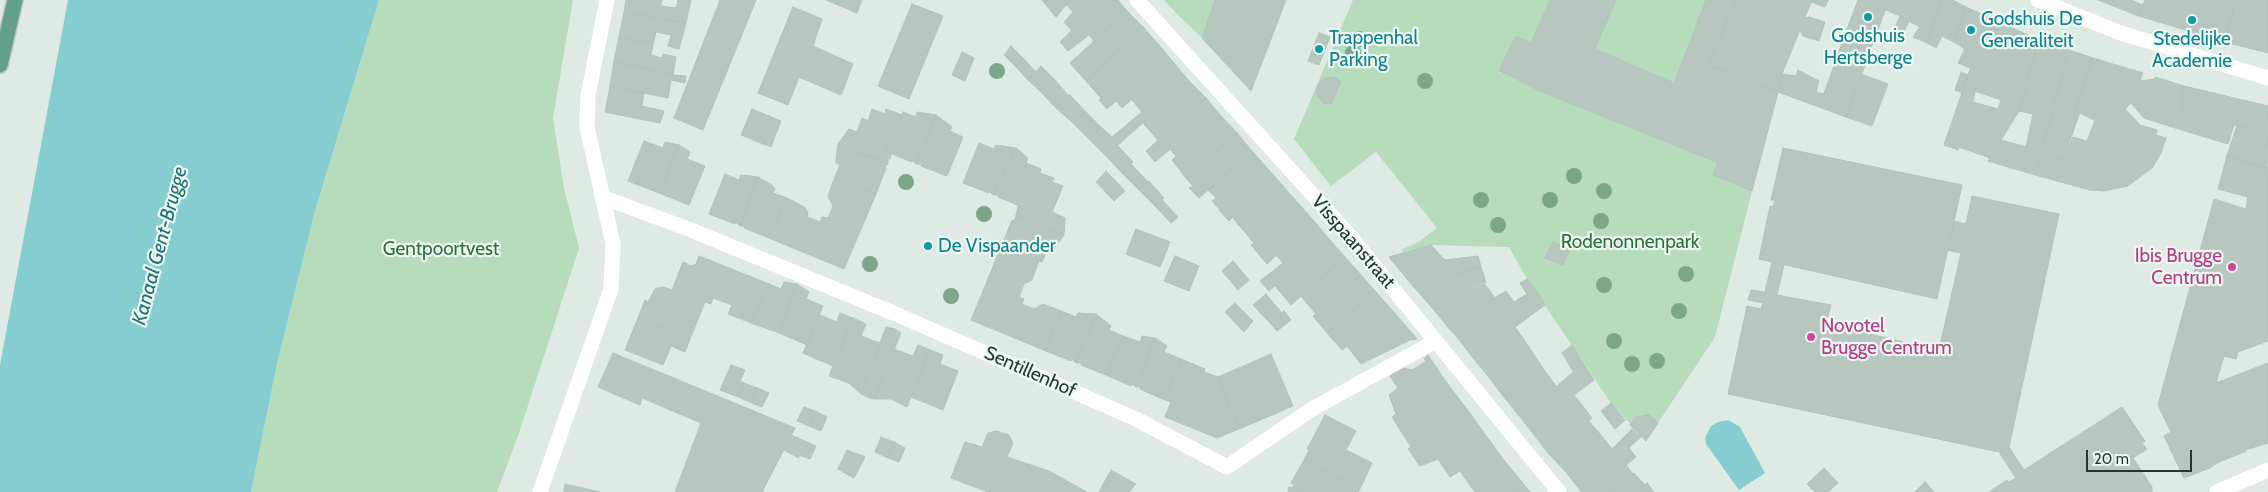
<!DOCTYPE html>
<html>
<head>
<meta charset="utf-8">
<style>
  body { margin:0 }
  #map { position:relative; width:2268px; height:492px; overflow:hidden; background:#deeae3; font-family:Cabin,sans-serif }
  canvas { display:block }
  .scale { position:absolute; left:2086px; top:450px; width:106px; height:22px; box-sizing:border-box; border:2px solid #203930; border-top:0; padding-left:6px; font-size:15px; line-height:18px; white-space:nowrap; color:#203930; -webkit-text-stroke:4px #eef7f2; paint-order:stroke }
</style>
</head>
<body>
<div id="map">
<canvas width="2268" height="492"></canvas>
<div class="scale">20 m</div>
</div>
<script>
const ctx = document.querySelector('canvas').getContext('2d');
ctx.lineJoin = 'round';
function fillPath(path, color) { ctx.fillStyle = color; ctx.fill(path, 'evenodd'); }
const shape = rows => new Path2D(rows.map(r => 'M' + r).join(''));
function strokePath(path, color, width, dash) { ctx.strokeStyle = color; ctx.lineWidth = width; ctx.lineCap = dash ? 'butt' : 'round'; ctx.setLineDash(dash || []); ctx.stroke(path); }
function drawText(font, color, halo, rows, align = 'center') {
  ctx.font = font + ' Cabin,sans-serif'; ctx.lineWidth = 4.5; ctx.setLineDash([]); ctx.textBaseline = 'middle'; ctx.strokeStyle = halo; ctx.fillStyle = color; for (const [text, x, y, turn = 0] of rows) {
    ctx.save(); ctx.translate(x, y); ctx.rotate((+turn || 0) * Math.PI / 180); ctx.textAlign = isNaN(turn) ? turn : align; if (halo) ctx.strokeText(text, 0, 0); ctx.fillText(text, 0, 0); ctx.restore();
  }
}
fillPath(shape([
  [379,0,573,0,553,118,564,188,579,248,519,433,497,492,251,492,277,364,315,211],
  [1164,0,1215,0,1202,38,1177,14],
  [1353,0,1550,0,1531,43,1515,36,1499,72,1538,90,1718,163,1713,175,1752,191,1715,337,1646,441,1611,403,1527,279,1509,247,1431,245,1404,252,1401,250,1420,241,1437,228,1376,152,1331,186,1294,139],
  [1616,0,1706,0,1674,83,1595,49]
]), '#b6dcbc');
fillPath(shape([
  [68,0,379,0,315,211,277,364,251,492,0,492,0,365],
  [1728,420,1740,427,1765,473,1739,490,1706,444,1705,438,1711,426,1718,422]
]), '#85cdd0');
const building = shape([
  [626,0,662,0,661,6,676,8,678,0,691,0,686,23,624,12,626,0],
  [720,0,756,0,703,130,674,118,720,0],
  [826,0,862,0,857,13,826,0],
  [1042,0,1070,0,1056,17,1042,0],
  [1070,0,1104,0,1072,31,1064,22,1073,12,1066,4,1070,0],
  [1104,0,1118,0,1127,11,1094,41,1089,35,1068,51,1060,42,1104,0],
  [1215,0,1286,0,1251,91,1202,38,1215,0],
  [1550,0,1616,0,1595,49,1674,83,1706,0,1736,0,1708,65,1778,92,1752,191,1713,175,1718,163,1538,90,1499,71,1515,36,1531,43,1550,0],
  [1736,0,1812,0,1782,74,1778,92,1708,65,1736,0],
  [1812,0,1828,0,1825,7,1811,2,1812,0],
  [1858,0,1889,0,1876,35,1849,24,1858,0],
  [1889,0,1942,0,1927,43,1913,37,1920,27,1909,21,1904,32,1895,27,1900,16,1886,10,1889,0],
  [1942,0,1953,0,1966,7,1954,42,1942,36,1936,48,1927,43,1942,0],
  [2098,0,2131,0,2143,5,2139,16,2098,0],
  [2145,0,2236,0,2225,42,2139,16,2145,0],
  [2236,0,2268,0,2268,53,2225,42,2236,0],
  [912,4,943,16,909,99,878,86,912,4],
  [793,7,822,19,813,46,853,64,841,95,799,77,788,105,758,93,793,7],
  [1966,7,1988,17,1970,68,1958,63,1965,49,1954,42,1966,7],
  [1127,11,1143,27,1086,81,1070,63,1127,11],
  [624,12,686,23,679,49,668,46,671,35,656,32,653,44,619,37,624,12],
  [1809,17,1825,22,1819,41,1803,36,1800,31,1805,18,1809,17],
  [1988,17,2039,40,2019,111,1990,158,1959,147,1958,150,1944,145,1988,17],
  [1975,91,2001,100,1998,109,1973,102,1975,91],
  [1849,24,1876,35,1846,117,1819,107,1849,24],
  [1143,27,1159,45,1101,98,1086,81,1143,27],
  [1319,33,1330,37,1319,65,1308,61,1319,33],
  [619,37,653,44,651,55,662,58,663,54,676,57,673,75,614,61,619,37],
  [2039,40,2069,50,2035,175,1988,161,2001,140,2026,147,2033,114,2019,111,2039,40],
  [1159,45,1174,63,1122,108,1116,101,1107,109,1099,100,1159,45],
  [1011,46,1023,58,1016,67,1004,55,1011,46],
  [2069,50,2093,58,2074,110,2080,112,2063,160,2041,154,2069,50],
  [962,52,974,58,965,81,952,75,962,52],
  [1023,58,1036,72,1028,80,1016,67,1023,58],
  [2093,58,2116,65,2096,121,2074,110,2093,58],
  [614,61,673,75,686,76,685,83,671,80,668,98,610,86,614,61],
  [1174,63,1189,81,1106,156,1088,138,1101,127,1112,137,1142,112,1132,100,1174,63],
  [2116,65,2143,73,2140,81,2155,79,2155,77,2184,86,2181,95,2183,109,2174,117,2172,127,2144,118,2131,103,2125,109,2140,125,2157,130,2156,135,2166,138,2161,153,2152,168,2128,186,2104,191,2090,190,2035,175,2041,154,2063,160,2073,137,2087,141,2116,65],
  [1041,66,1054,79,1040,91,1028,80,1041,66],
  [1798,70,1819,81,1816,92,1824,94,1819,107,1778,92,1782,74,1796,76,1798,70],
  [1961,72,1968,75,1962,93,1955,90,1961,72],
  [1861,74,1888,84,1872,126,1846,117,1861,74],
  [1334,77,1341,82,1331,104,1325,104,1317,96,1317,88,1319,83,1326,78,1334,77],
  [1054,79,1069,96,1056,108,1040,91,1054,79],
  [1189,81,1206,98,1158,140,1143,123,1189,81],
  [610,86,644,93,642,106,664,111,660,123,605,112,610,86],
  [2184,86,2268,106,2268,115,2256,119,2246,127,2234,125,2228,144,2172,127,2174,117,2183,109,2181,95,2184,86],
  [1070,95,1086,112,1073,123,1056,108,1070,95],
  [1206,98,1221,116,1176,156,1170,149,1155,162,1146,151,1206,98],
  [752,109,781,121,771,147,741,135,752,109],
  [872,109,885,114,886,109,902,115,885,151,891,154,890,159,888,158,888,164,838,144,849,129,857,132,862,118,868,121,872,109],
  [903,112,916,117,917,112,936,115,916,164,912,160,912,162,885,151,903,112],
  [1086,112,1101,127,1088,138,1073,123,1086,112],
  [936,115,952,127,950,131,963,137,947,176,921,166,922,164,916,164,936,115],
  [2266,115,2268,115,2267,169,2227,156,2237,125,2246,127,2256,119,2266,115],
  [1221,116,1237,133,1186,178,1172,160,1221,116],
  [1237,133,1252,151,1199,198,1189,188,1193,186,1186,178,1237,133],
  [644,141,663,148,665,142,679,145,659,193,628,181,644,141],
  [979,143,994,149,996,145,1016,148,993,195,989,191,989,193,963,183,979,143],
  [838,144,888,164,884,167,886,168,876,194,835,177,840,165,836,163,836,159,838,144],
  [679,145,690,152,687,159,705,166,689,205,659,193,679,145],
  [1117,145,1133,162,1122,173,1106,156,1117,145],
  [1016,148,1028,158,1026,163,1041,169,1025,208,998,197,999,195,993,195,1016,148],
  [1783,148,1962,185,1937,299,1759,259,1770,206,1773,207,1775,200,1771,200,1783,148],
  [1252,151,1267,168,1220,210,1212,201,1216,198,1208,190,1252,151],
  [2227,156,2267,169,2268,166,2268,341,2238,352,2236,359,2224,356,2216,383,2268,363,2268,443,2245,450,2246,451,2217,463,2210,468,2184,478,2164,436,2171,432,2158,405,2214,199,2246,209,2248,197,2218,189,2227,156],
  [1131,164,1148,182,1139,190,1122,173,1131,164],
  [1267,168,1283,186,1239,226,1233,217,1229,221,1219,210,1267,168],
  [1106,171,1125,191,1114,201,1096,182,1106,171],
  [1040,173,1054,178,1052,182,1063,186,1052,212,1065,218,1064,235,1016,216,1018,206,1025,208,1040,173],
  [725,174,739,180,741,175,758,177,740,226,736,222,735,224,709,214,725,174],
  [758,177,772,185,775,189,773,193,787,198,769,238,744,228,745,226,740,226,758,177],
  [835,177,876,194,844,269,769,238,787,198,804,207,808,212,807,217,820,222,822,217,828,218,833,206,828,196,835,177],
  [1149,181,1164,198,1155,206,1139,190,1149,181],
  [1283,186,1298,203,1254,243,1239,225,1283,186],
  [1972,196,2059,214,2009,447,2024,470,2122,407,2145,441,2142,443,2147,449,2133,458,2152,487,2152,492,1989,492,2007,480,2009,482,2016,478,1999,452,1728,394,1747,306,1761,309,1763,303,1748,300,1751,290,1765,292,1772,262,1784,265,1777,295,1831,305,1826,324,1939,350,1961,253,1948,250,1954,221,1966,224,1972,196],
  [1162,200,1178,217,1171,223,1155,206,1162,200],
  [1298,203,1314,221,1267,264,1251,245,1298,203],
  [1016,216,1064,235,1052,251,1048,249,1042,262,1002,245,1012,220,1014,221,1016,216],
  [1314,221,1329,239,1269,291,1260,281,1283,263,1276,255,1314,221],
  [1136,229,1170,242,1160,267,1126,254,1136,229],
  [1329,239,1345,257,1291,305,1275,286,1329,239],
  [1553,242,1570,249,1563,265,1545,258,1553,242],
  [1002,245,1039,261,1032,280,1024,284,1019,297,1024,299,1022,304,1034,309,1043,304,1061,311,1046,351,971,320,1002,245],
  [1431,245,1441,256,1407,279,1389,257,1431,245],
  [699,256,769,284,751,323,728,314,732,305,713,298,711,304,705,302,690,339,638,318,645,300,648,302,655,289,663,287,672,290,683,262,691,266,696,264,699,256],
  [1175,256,1199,266,1189,291,1164,281,1175,256],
  [1441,256,1445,260,1478,256,1481,267,1438,279,1420,294,1407,279,1441,256],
  [1345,257,1361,275,1315,313,1301,296,1345,257],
  [1233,261,1249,280,1238,290,1222,271,1233,261],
  [1481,267,1486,282,1434,310,1420,294,1438,279,1481,267],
  [1361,275,1375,291,1327,333,1313,316,1361,275],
  [1527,279,1537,292,1461,342,1447,326,1506,291,1514,302,1527,294,1520,283,1527,279],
  [784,282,797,284,779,333,751,323,769,284,781,289,784,282],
  [1483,282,1495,298,1447,326,1434,310,1483,282],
  [797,284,809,292,806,299,823,306,807,345,779,333,797,284],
  [1375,291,1392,310,1342,350,1327,333,1375,291],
  [1537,292,1545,305,1473,358,1461,342,1537,292],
  [1266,294,1282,313,1270,323,1253,305,1266,294],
  [1235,303,1253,321,1244,332,1225,312,1235,303],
  [1392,310,1417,339,1410,340,1361,364,1347,346,1392,310],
  [1061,311,1076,317,1078,313,1096,314,1076,363,1072,359,1071,361,1046,351,1061,311],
  [1284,311,1291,320,1277,331,1270,323,1284,311],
  [840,313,853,318,833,366,803,353,820,315,837,322,840,313],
  [1096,314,1111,326,1109,330,1123,336,1106,375,1081,365,1081,363,1076,363,1096,314],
  [638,318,690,339,685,352,671,346,663,365,625,350,638,318],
  [853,318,866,324,861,336,880,343,861,394,849,383,829,376,853,318],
  [886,327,895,329,901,333,874,399,870,398,861,394,886,327],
  [1515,327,1529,347,1488,376,1473,358,1515,327],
  [1123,336,1140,342,1142,336,1155,338,1136,387,1132,384,1131,386,1106,375,1123,336],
  [1155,338,1167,346,1164,352,1181,359,1165,400,1140,389,1141,387,1136,387,1155,338],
  [918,345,930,350,907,407,891,399,874,399,894,349,913,356,918,345],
  [1572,345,1583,363,1573,371,1562,353,1572,345],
  [1529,347,1542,367,1503,396,1488,376,1529,347],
  [930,350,943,355,940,364,958,371,943,410,911,397,930,350],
  [613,353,795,428,762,492,675,492,701,423,642,398,640,405,598,387,613,353],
  [1271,354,1293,406,1239,429,1218,377,1271,354],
  [1428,355,1444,379,1396,414,1389,395,1398,388,1390,376,1403,368,1412,370,1426,361,1424,359,1428,355],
  [1181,359,1205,369,1204,372,1218,377,1239,429,1217,438,1165,417,1171,402,1165,400,1181,359],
  [1583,363,1594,380,1574,395,1592,418,1548,453,1521,418,1583,363],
  [731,365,745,370,740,381,744,383,738,397,720,390,731,365],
  [1542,367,1556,386,1521,418,1503,396,1542,367],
  [1444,379,1469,412,1411,447,1392,417,1444,379],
  [744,383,757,388,752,403,738,397,744,383],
  [757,388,769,393,762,407,752,403,757,388],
  [1611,403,1625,420,1615,429,1601,411,1611,403],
  [804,407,815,411,809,426,797,421,804,407],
  [815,411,827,417,821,431,809,426,815,411],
  [1469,412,1503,459,1469,484,1460,471,1450,477,1438,459,1420,466,1408,449,1469,412],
  [1325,415,1356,431,1346,450,1372,463,1360,489,1304,460,1309,450,1307,449,1325,415],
  [1649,415,1658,423,1646,441,1630,425,1636,417,1649,415],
  [1588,420,1605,440,1565,471,1548,453,1588,420],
  [1632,429,1641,437,1580,490,1565,471,1605,440,1612,449,1632,429],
  [996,431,1009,435,1013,443,1007,457,1049,471,1087,492,988,492,951,478,965,442,982,447,988,433,996,431],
  [791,435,816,446,810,459,799,455,799,458,784,450,791,435],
  [881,437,894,442,888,458,875,452,881,437],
  [894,442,905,448,899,462,888,458,894,442],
  [1629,448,1636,457,1626,465,1633,474,1611,492,1581,492,1580,490,1629,448],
  [847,450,865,457,854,478,838,469,847,450],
  [1503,459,1522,482,1508,492,1475,492,1469,484,1503,459],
  [1304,460,1360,489,1358,492,1308,492,1291,483,1304,460],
  [1824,468,1838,483,1828,492,1815,492,1807,484,1824,468],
  [1111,470,1136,484,1129,492,1099,492,1111,470],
  [1634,473,1645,485,1639,492,1611,492,1634,473],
  [1522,482,1530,492,1508,492,1522,482],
  [1925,482,1934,492,1915,492,1925,482],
  [1647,483,1654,492,1639,492,1645,485,1647,483],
  [565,484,600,492,564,492,565,484],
  [1294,485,1308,492,1288,492,1289,487,1292,488,1294,485]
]);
fillPath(building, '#b7c7bf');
strokePath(building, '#b1c3ba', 1);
const major = shape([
  [0,65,15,0]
]);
strokePath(major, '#bcc4c1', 18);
strokePath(shape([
  [1137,0,1350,236,1559,492],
  [2038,0,2121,33,2268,78],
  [602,197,691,230,898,315,1136,419,1227,467,1312,409,1436,341],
  [540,492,611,289,613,244,587,127,588,95,607,0],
  [2217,492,2268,470]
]), '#fff', 15);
strokePath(major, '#62a089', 15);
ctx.fillStyle = '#7ba788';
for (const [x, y] of [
  [1360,39],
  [1353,53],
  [997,71],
  [1425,81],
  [1574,176],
  [906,182],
  [1604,191],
  [1481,200],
  [1550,200],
  [984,214],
  [1601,221],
  [1498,225],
  [870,264],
  [1686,274],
  [1604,285],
  [951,296],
  [1679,311],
  [1614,341],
  [1657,361],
  [1632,364]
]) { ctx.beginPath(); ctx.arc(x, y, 8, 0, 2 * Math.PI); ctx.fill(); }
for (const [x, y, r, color] of [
  [1868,17,5,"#0f9aa8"],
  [2192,20,5,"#0f9aa8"],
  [1971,30,5,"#0f9aa8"],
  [1319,49,5,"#0f9aa8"],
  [928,246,5,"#0f9aa8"],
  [2232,267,5,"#d1479c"],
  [1811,337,5,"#d1479c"]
]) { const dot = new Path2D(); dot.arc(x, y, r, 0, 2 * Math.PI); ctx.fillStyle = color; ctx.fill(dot); strokePath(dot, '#eef7f2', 2); }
drawText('19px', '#0d838f', '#eef7f2', [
  ["Godshuis De",1981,19],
  ["Generaliteit",1981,41],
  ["Godshuis",1868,36,"center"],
  ["Hertsberge",1868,58,"center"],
  ["Trappenhal",1329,38],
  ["Parking",1329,60],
  ["Stedelijke",2192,39,"center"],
  ["Academie",2192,61,"center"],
  ["De Vispaander",938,246]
], 'left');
drawText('19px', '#203930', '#eef7f2', [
  ["Visspaanstraat",1353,242,49],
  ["Sentillenhof",1030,372,24]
]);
drawText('19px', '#2a703d', '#eef7f2', [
  ["Rodenonnenpark",1630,242],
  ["Gentpoortvest",441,249]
]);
drawText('19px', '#b23c85', '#eef7f2', [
  ["Ibis Brugge",2222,256],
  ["Centrum",2222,278],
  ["Novotel",1821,326,"left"],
  ["Brugge Centrum",1821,348,"left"]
], 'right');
drawText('italic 20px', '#1a7075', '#eef7f2', [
  ["Kanaal Gent-Brugge",160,246,-75]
]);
</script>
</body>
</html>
